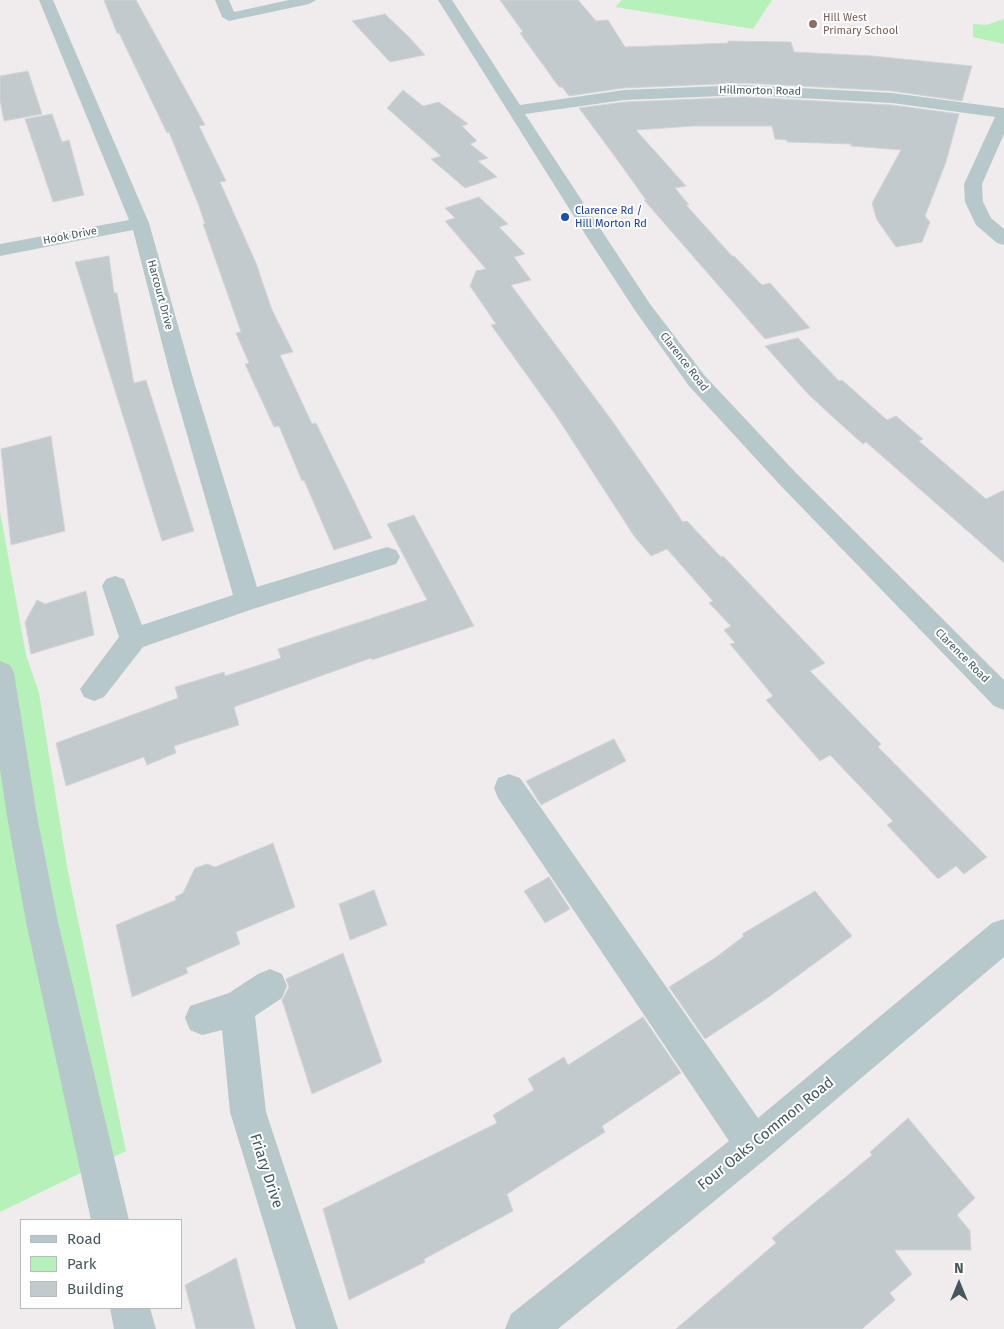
<!DOCTYPE html>
<html>
<head>
<meta charset="utf-8">
<style>
  body { margin:0 }
  #map { position:relative; width:1004px; height:1329px; overflow:hidden; background:#f0eced; font-family:"Fira Sans",sans-serif }
  canvas { display:block }
  .legend { position:absolute; left:20px; top:1219px; width:162px; height:90px; box-sizing:border-box; background:#fff; border:1px solid #b4bcbd; margin:0; padding:6px 9px; list-style:none; font-size:15px; color:#44585b }
  .legend li { display:flex; align-items:center; gap:10px; height:25px }
  .legend b { width:25px; border:1px solid #b4bcbd }
  .north { position:absolute; left:934px; top:1259px; width:50px; height:50px; -webkit-text-stroke:4px #fff; paint-order:stroke; rotate:0deg; font-size:14px; font-weight:700; line-height:20px; text-align:center; color:#44585b }
  .north::after { content:''; display:block; margin:auto; width:18px; height:22px; background:#44585b; clip-path:polygon(50% 0,100% 100%,50% 72%,0 100%) }
</style>
</head>
<body>
<div id="map">
<canvas width="1004" height="1329"></canvas>
<ul class="legend">
<li><b style="height:6px;background:#b7c8cb"></b>Road</li>
<li><b style="height:14px;background:#b7f1ba"></b>Park</li>
<li><b style="height:14px;background:#c3cacd"></b>Building</li>
</ul>
<div class="north">N</div>
</div>
<script>
const ctx = document.querySelector('canvas').getContext('2d');
ctx.lineJoin = 'round';
function fillPath(path, color) { ctx.fillStyle = color; ctx.fill(path, 'evenodd'); }
const shape = rows => new Path2D(rows.map(r => 'M' + r).join(''));
function strokePath(path, color, width, dash) { ctx.strokeStyle = color; ctx.lineWidth = width; ctx.lineCap = dash ? 'butt' : 'round'; ctx.setLineDash(dash || []); ctx.stroke(path); }
function drawText(font, color, halo, rows, align = 'center') {
  ctx.font = font + ' "Fira Sans",sans-serif'; ctx.lineWidth = 4; ctx.setLineDash([]); ctx.textBaseline = 'middle'; ctx.strokeStyle = halo; ctx.fillStyle = color; for (const [text, x, y, turn = 0] of rows) {
    ctx.save(); ctx.translate(x, y); ctx.rotate((+turn || 0) * Math.PI / 180); ctx.textAlign = isNaN(turn) ? turn : align; if (halo) ctx.strokeText(text, 0, 0); ctx.fillText(text, 0, 0); ctx.restore();
  }
}
fillPath(shape([
  [622,0,772,0,753,29,615,7],
  [1004,19,1004,44,973,37,973,24,986,25],
  [0,511,26,655,39,693,68,872,126,1151,0,1212]
]), '#b7f1ba');
const building = shape([
  [104,0,136,0,205,125,199,126,226,181,220,182,256,263,272,310,293,352,280,355,312,424,316,423,372,538,334,550,304,480,302,481,279,426,274,427,245,364,249,363,236,333,241,332,203,224,205,224,199,206,169,132,167,133,119,33,117,33,104,0],
  [500,0,578,0,596,21,608,20,625,47,728,43,728,41,791,42,794,52,873,56,972,66,962,101,892,91,745,83,624,88,569,96,562,87,559,87,520,33,523,32,500,0],
  [385,14,409,37,425,55,390,62,352,21,385,14],
  [28,71,42,114,4,121,0,100,0,76,28,71],
  [403,90,423,106,439,102,468,124,462,126,477,141,470,144,488,158,478,161,497,177,465,188,431,159,441,156,387,108,403,90],
  [745,97,892,105,959,114,946,162,925,216,930,222,922,242,896,247,877,220,872,203,901,150,851,146,851,144,787,142,787,140,775,139,772,126,694,126,636,130,686,186,675,188,689,205,686,205,732,256,734,256,762,285,770,283,810,328,765,339,644,200,646,200,616,158,579,108,624,102,745,97],
  [52,114,62,142,69,140,84,195,53,202,25,119,52,114],
  [479,197,508,224,499,227,525,254,514,257,531,280,511,285,610,418,683,522,687,521,721,557,723,556,825,663,810,671,881,744,878,747,987,857,964,874,956,866,938,879,887,825,893,821,830,755,820,761,766,700,773,696,730,644,735,643,724,630,731,626,709,603,713,601,667,549,651,556,634,536,557,417,491,325,496,324,470,286,476,271,486,269,445,221,455,218,445,208,479,197],
  [109,256,114,293,117,293,134,383,146,380,194,531,162,541,75,262,109,256],
  [798,338,839,381,842,380,887,420,896,416,923,439,919,441,986,499,1004,490,1004,563,866,442,863,444,835,419,808,394,765,346,798,338],
  [51,436,65,531,11,545,1,449,51,436],
  [414,515,474,626,372,660,371,658,234,707,239,725,174,746,176,753,147,765,144,757,66,786,56,743,178,698,175,687,224,672,225,676,281,658,278,649,427,600,387,524,414,515],
  [86,591,94,635,31,654,25,622,37,600,45,604,86,591],
  [614,739,626,761,541,805,526,781,614,739],
  [273,843,295,907,236,932,240,944,186,968,188,973,132,997,116,925,176,900,175,897,183,893,195,868,207,864,215,867,273,843],
  [549,877,570,909,545,923,524,891,549,877],
  [374,890,387,925,350,940,339,904,374,890],
  [815,891,852,936,766,999,705,1039,669,987,715,958,744,936,742,934,815,891],
  [343,953,382,1062,312,1094,282,1000,289,987,286,979,343,953],
  [643,1017,681,1073,602,1126,605,1132,507,1194,513,1211,424,1259,425,1262,349,1300,323,1209,497,1123,493,1115,534,1090,528,1079,564,1057,568,1065,643,1017],
  [908,1118,975,1198,957,1215,970,1231,971,1250,894,1250,912,1274,890,1293,895,1300,862,1329,676,1329,776,1243,772,1238,872,1155,870,1152,908,1118],
  [236,1258,255,1329,196,1329,185,1285,236,1258]
]);
fillPath(building, '#c3cacd');
strokePath(building, '#d0d5d9', 1);
fillPath(shape([
  [39,0,53,0,149,223,194,382,257,587,387,547,396,550,400,557,396,564,253,609,143,647,104,697,94,701,84,697,80,689,119,637,102,586,106,579,115,576,124,579,142,625,233,595,172,382,133,230,0,256,0,244,129,220,39,0],
  [215,0,229,0,234,12,289,0,316,0,309,4,229,21,222,17,215,0],
  [438,0,452,0,520,105,624,90,745,85,892,93,1004,108,1004,134,982,184,983,202,991,218,1004,229,1004,245,997,243,976,225,965,202,964,184,995,117,892,103,745,95,624,100,525,114,650,304,705,376,797,474,1004,680,1004,710,994,706,781,486,689,386,636,312,587,237,438,0],
  [0,661,10,665,14,673,37,816,58,922,129,1220,91,1220,26,922,7,816,0,769,0,661],
  [509,774,520,778,758,1118,992,923,1004,919,1004,957,767,1158,558,1329,505,1329,511,1314,729,1141,498,798,494,788,498,778,509,774],
  [270,969,282,974,287,986,282,998,255,1016,266,1112,338,1329,296,1329,230,1112,222,1030,202,1035,190,1030,185,1018,190,1006,229,993,258,974,270,969],
  [110,1308,150,1308,156,1329,114,1329,110,1308]
]), '#b7c8cb');
for (const [x, y, r, color] of [
  [813,24,5,"#8d6e63"],
  [565,217,5,"#1a4fb4"]
]) { const dot = new Path2D(); dot.arc(x, y, r, 0, 2 * Math.PI); ctx.fillStyle = color; ctx.fill(dot); strokePath(dot, '#fff', 2); }
drawText('11px', '#785e54', '#fff', [
  ["Hill West",823,18],
  ["Primary School",823,31]
], 'left');
drawText('11px', '#44585b', '#fff', [
  ["Hillmorton Road",760,91,1],
  ["Hook Drive",70,236,-11],
  ["Harcourt Drive",160,295,75],
  ["Clarence Road",684,362,52],
  ["Clarence Road",962,656,45]
]);
drawText('11px', '#164399', '#fff', [
  ["Clarence Rd /",575,211],
  ["Hill Morton Rd",575,224]
], 'left');
drawText('15px', '#44585b', '#fff', [
  ["Four Oaks Common Road",766,1134,-39],
  ["Friary Drive",266,1171,72]
]);
</script>
</body>
</html>
